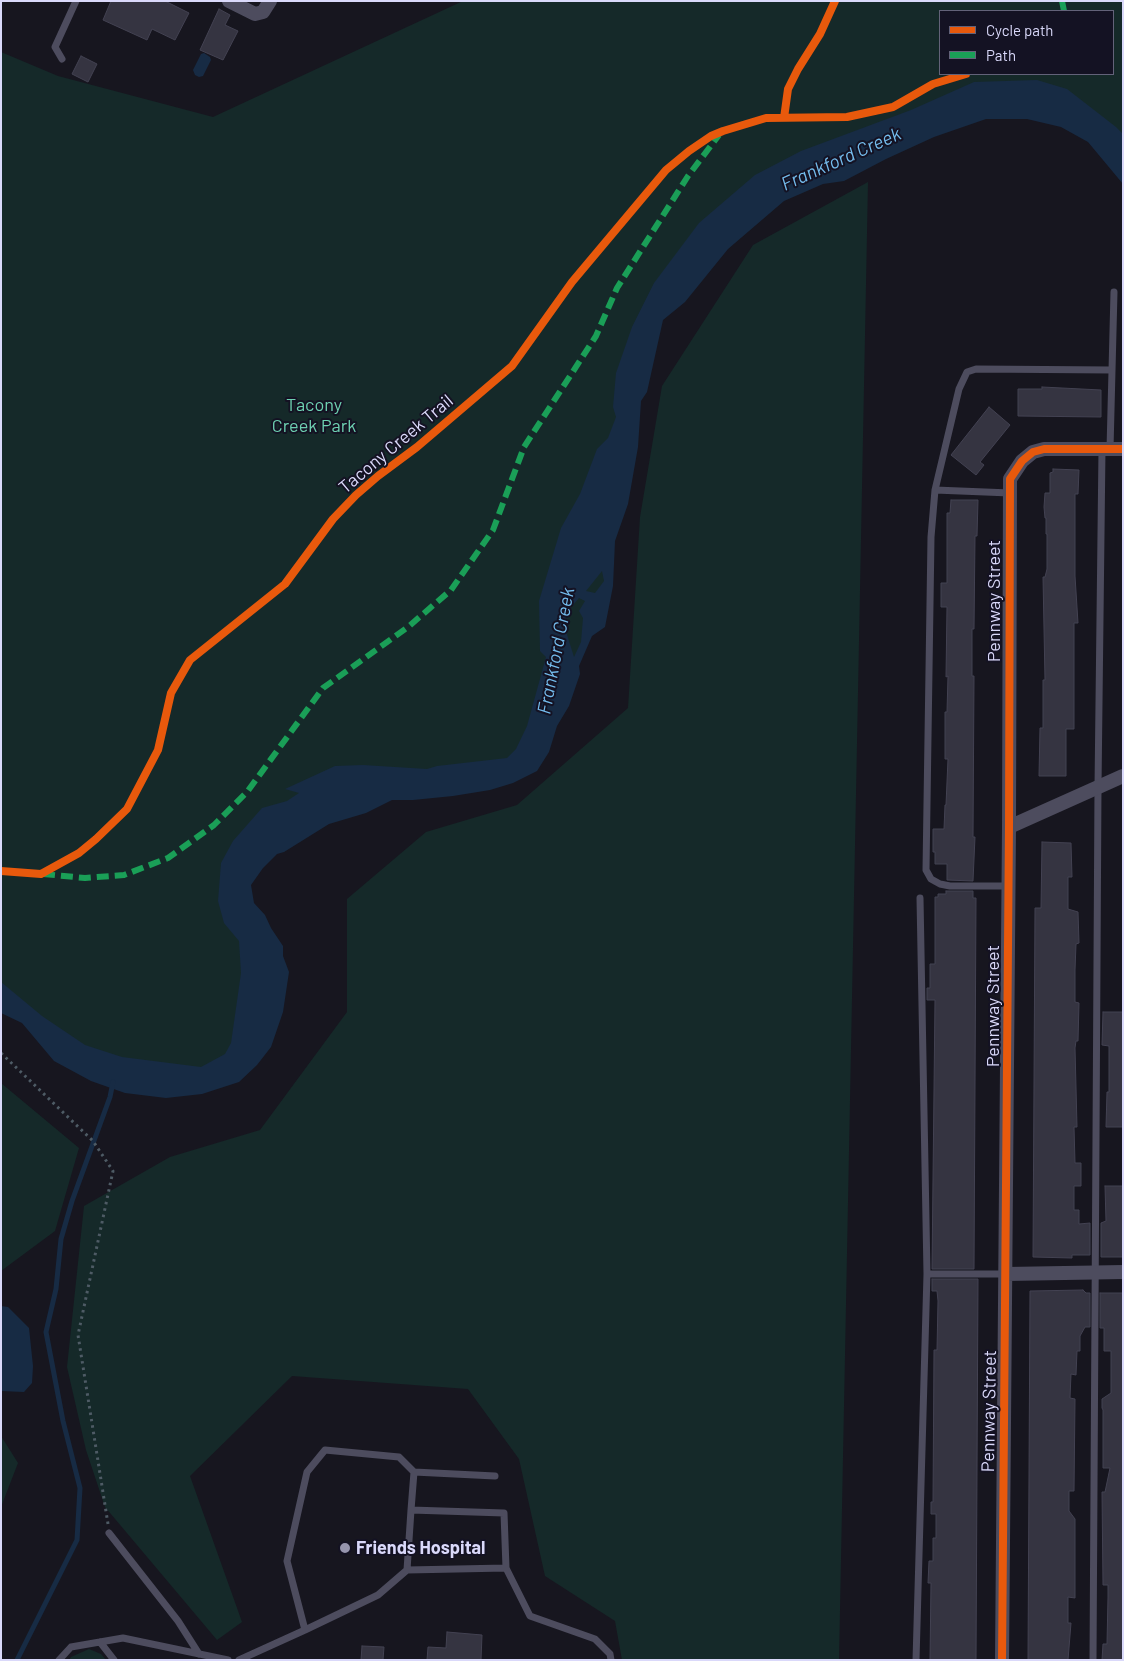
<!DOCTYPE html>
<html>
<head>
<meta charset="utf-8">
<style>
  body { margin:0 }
  #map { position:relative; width:1124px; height:1661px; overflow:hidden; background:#17161f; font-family:Barlow,sans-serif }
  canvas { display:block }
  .frame { position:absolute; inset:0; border:2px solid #dad9fa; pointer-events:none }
  .legend { position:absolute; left:939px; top:10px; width:175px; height:65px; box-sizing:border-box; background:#141223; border:1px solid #636279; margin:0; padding:6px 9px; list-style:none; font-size:15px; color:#dad9fa }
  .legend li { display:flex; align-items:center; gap:10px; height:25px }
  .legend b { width:25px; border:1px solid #636279 }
</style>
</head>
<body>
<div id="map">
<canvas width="1124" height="1661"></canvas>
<div class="frame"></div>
<ul class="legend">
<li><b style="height:6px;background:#e8590c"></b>Cycle path</li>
<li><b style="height:6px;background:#1a9f57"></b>Path</li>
</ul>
</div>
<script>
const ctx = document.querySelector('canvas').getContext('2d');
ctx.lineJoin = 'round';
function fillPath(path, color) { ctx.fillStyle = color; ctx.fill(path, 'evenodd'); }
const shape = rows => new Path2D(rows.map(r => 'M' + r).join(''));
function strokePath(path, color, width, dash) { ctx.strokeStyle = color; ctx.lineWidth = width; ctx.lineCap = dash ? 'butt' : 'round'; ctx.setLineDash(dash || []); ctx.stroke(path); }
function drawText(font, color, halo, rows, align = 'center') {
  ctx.font = font + ' Barlow,sans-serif'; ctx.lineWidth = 4; ctx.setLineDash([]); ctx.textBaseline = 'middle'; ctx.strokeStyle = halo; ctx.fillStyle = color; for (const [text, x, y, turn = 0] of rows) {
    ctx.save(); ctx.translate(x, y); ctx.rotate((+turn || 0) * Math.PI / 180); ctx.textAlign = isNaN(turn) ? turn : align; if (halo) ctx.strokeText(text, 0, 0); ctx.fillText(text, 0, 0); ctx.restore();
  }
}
fillPath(shape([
  [463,1,1123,1,1123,166,1045,108,974,99,790,171,665,292,606,545,605,594,529,766,353,797,225,888,271,1016,229,1073,145,1088,1,1000,1,52,58,76,213,117],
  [940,11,1113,11,1113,74,940,74],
  [868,182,839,1660,622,1660,615,1621,545,1576,519,1459,468,1389,292,1376,190,1476,242,1622,217,1640,105,1507,86,1450,67,1367,84,1206,170,1157,260,1130,347,1012,347,899,426,832,517,805,628,708,640,517,662,386,753,245],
  [1,1083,79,1148,55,1231,1,1271],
  [1,1436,18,1463,1,1507],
  [89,1649,101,1654,106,1660,69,1660,71,1657]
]), '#152929');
fillPath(shape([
  [204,53,210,57,211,60,203,76,199,77,195,75,193,70,201,54],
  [1037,80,1067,89,1116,127,1123,134,1123,184,1088,142,1061,127,1027,119,986,119,934,137,886,159,844,181,823,184,784,201,728,249,685,302,663,320,647,392,641,401,638,447,628,504,615,541,613,586,605,627,592,636,579,666,580,674,569,706,557,726,549,752,537,771,513,783,490,790,453,796,413,800,392,800,366,813,329,824,284,852,277,854,263,868,251,885,254,903,265,915,271,928,283,946,283,956,289,972,283,1012,271,1047,257,1065,239,1082,202,1094,166,1098,125,1093,91,1081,54,1061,22,1023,1,1013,1,982,42,1016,85,1045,122,1057,201,1067,225,1054,231,1043,241,973,239,941,224,923,218,901,221,863,233,841,262,808,287,801,299,793,285,789,335,766,363,765,427,769,437,766,507,758,516,749,527,726,546,657,540,651,539,601,561,528,580,494,597,449,608,438,616,417,613,407,616,373,632,327,654,283,699,223,755,175,801,151,911,110,974,82],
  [602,571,604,581,595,593,586,591],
  [579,598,585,601,579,611,583,618,581,642,574,657,565,628,566,613],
  [1,1306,8,1307,29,1328,33,1366,32,1383,24,1392,1,1391]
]), '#172b44');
strokePath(shape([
  [17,1660,77,1540,80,1488,63,1421,46,1332,56,1289,61,1239,72,1201,110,1097,113,1082]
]), '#172b44', 5);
const building = shape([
  [111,1,165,1,189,13,175,40,152,29,147,40,103,20,111,1],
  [219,9,230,15,225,25,238,31,223,60,200,50,219,9],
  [81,56,97,64,88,82,72,74,81,56],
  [1042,387,1101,390,1101,417,1018,416,1018,389,1042,389,1042,387],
  [989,407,1010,425,980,462,984,465,976,475,951,455,989,407],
  [1053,469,1079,470,1078,494,1075,494,1075,576,1078,623,1074,623,1074,729,1066,729,1066,776,1039,776,1040,728,1043,728,1043,680,1045,680,1043,577,1045,577,1047,569,1047,534,1046,534,1046,518,1045,518,1044,507,1045,493,1050,493,1050,473,1053,472,1053,469],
  [951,500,978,500,977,536,975,536,974,629,972,629,972,676,974,676,973,837,975,837,973,881,947,880,947,864,935,864,935,852,933,852,933,829,944,829,945,805,946,805,948,759,945,759,945,712,947,712,948,676,946,677,947,607,941,607,941,583,947,583,947,513,950,513,951,500],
  [1042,842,1071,843,1072,877,1068,877,1068,909,1078,912,1079,943,1076,944,1075,970,1075,1002,1079,1003,1078,1041,1076,1041,1075,1048,1077,1127,1074,1127,1075,1163,1081,1163,1081,1186,1074,1186,1074,1210,1079,1210,1079,1224,1090,1223,1090,1255,1072,1255,1072,1258,1033,1257,1035,908,1041,908,1042,842],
  [946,891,973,891,973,898,976,898,974,1269,932,1269,935,1000,927,1000,927,988,930,988,930,964,935,964,935,897,938,897,938,894,946,894,946,891],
  [1103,1012,1123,1012,1123,1127,1106,1127,1107,1092,1109,1092,1109,1046,1102,1045,1103,1012],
  [1105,1186,1123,1186,1123,1257,1101,1257,1101,1223,1106,1221,1105,1186],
  [932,1279,978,1279,976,1660,930,1660,931,1583,928,1583,929,1561,933,1561,933,1538,936,1538,936,1514,931,1514,931,1502,933,1502,934,1350,937,1350,938,1301,937,1291,932,1291,932,1279],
  [1083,1290,1086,1293,1090,1293,1090,1327,1085,1327,1080,1336,1080,1351,1077,1351,1076,1375,1071,1374,1070,1398,1075,1399,1074,1491,1069,1491,1069,1511,1075,1519,1075,1598,1068,1597,1068,1623,1071,1623,1068,1660,1028,1660,1030,1291,1083,1290],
  [1100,1293,1123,1293,1123,1660,1102,1660,1103,1644,1107,1644,1108,1597,1108,1585,1103,1585,1102,1492,1105,1492,1110,1468,1103,1468,1103,1410,1102,1408,1102,1399,1111,1393,1111,1351,1104,1351,1104,1328,1100,1328,1100,1293],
  [447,1632,482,1635,481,1660,427,1660,428,1647,446,1648,447,1632],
  [362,1646,384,1647,383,1660,361,1660,362,1646]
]);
fillPath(building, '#353441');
strokePath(building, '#434252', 1);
strokePath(shape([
  [1,1053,93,1141,113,1171,78,1335,108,1524]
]), '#4e5b65', 3, [2.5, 4]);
strokePath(shape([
  [62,59,55,47,76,1],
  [1110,449,1114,292],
  [935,490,1010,493],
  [1008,886,950,886,940,884,931,879,926,870,931,537,935,490,959,389,967,372,976,369,1112,370],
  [927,1274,1006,1274],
  [411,1510,414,1472,495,1476],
  [109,1533,178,1621,199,1654],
  [506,1568,407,1570,411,1510,504,1513,506,1568,530,1616,595,1639,610,1654,611,1660],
  [407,1570,378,1595,305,1630,287,1561,307,1472,325,1450,399,1457,414,1472],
  [100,1642,114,1660],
  [59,1660,71,1647,123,1638,228,1660],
  [239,1660,305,1630],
  [916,1660,927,1274,920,898],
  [1093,1660,1098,787,1102,449]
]), '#4d4c5e', 7);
strokePath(shape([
  [229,1,255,14,263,12,270,1],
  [1009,827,1123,776],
  [1006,1274,1123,1272],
  [1002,1660,1009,827,1010,479,1022,461,1033,452,1044,449,1123,449]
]), '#4d4c5e', 14);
strokePath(shape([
  [1062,1,1064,11],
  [43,874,85,878,124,875,168,858,214,825,247,792,323,688,408,627,451,590,493,530,524,447,596,336,617,288,688,176,719,135]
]), '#1a9f57', 6, [12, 6]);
strokePath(shape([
  [784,118,788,89,798,69,820,34,835,1],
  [1,871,41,874,79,853,96,839,127,809,158,750,171,693,190,660,285,584,333,519,356,495,378,476,417,447,512,366,572,282,666,170,689,151,711,136,723,131,766,118,847,117,893,107,933,84,966,74],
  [1002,1660,1009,827,1010,479,1022,461,1033,452,1044,449,1123,449]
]), '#e8590c', 8);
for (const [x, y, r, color] of [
  [345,1548,6,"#9695ad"]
]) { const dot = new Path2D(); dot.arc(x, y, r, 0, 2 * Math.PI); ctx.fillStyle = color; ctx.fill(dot); strokePath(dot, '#141223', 2); }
drawText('18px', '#6ed1b2', '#141223', [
  ["Tacony",314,405],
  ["Creek Park",314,426]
]);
drawText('18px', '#dad9fa', '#141223', [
  ["Tacony Creek Trail",396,444,-40],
  ["Pennway Street",994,601,-90],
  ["Pennway Street",993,1006,-90],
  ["Pennway Street",989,1411,-89]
]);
drawText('bold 18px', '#dad9fa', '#141223', [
  ["Friends Hospital",356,1548]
], 'left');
drawText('italic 19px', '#74bced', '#141223', [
  ["Frankford Creek",841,159,-24],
  ["Frankford Creek",556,651,-79]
]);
</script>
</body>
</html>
